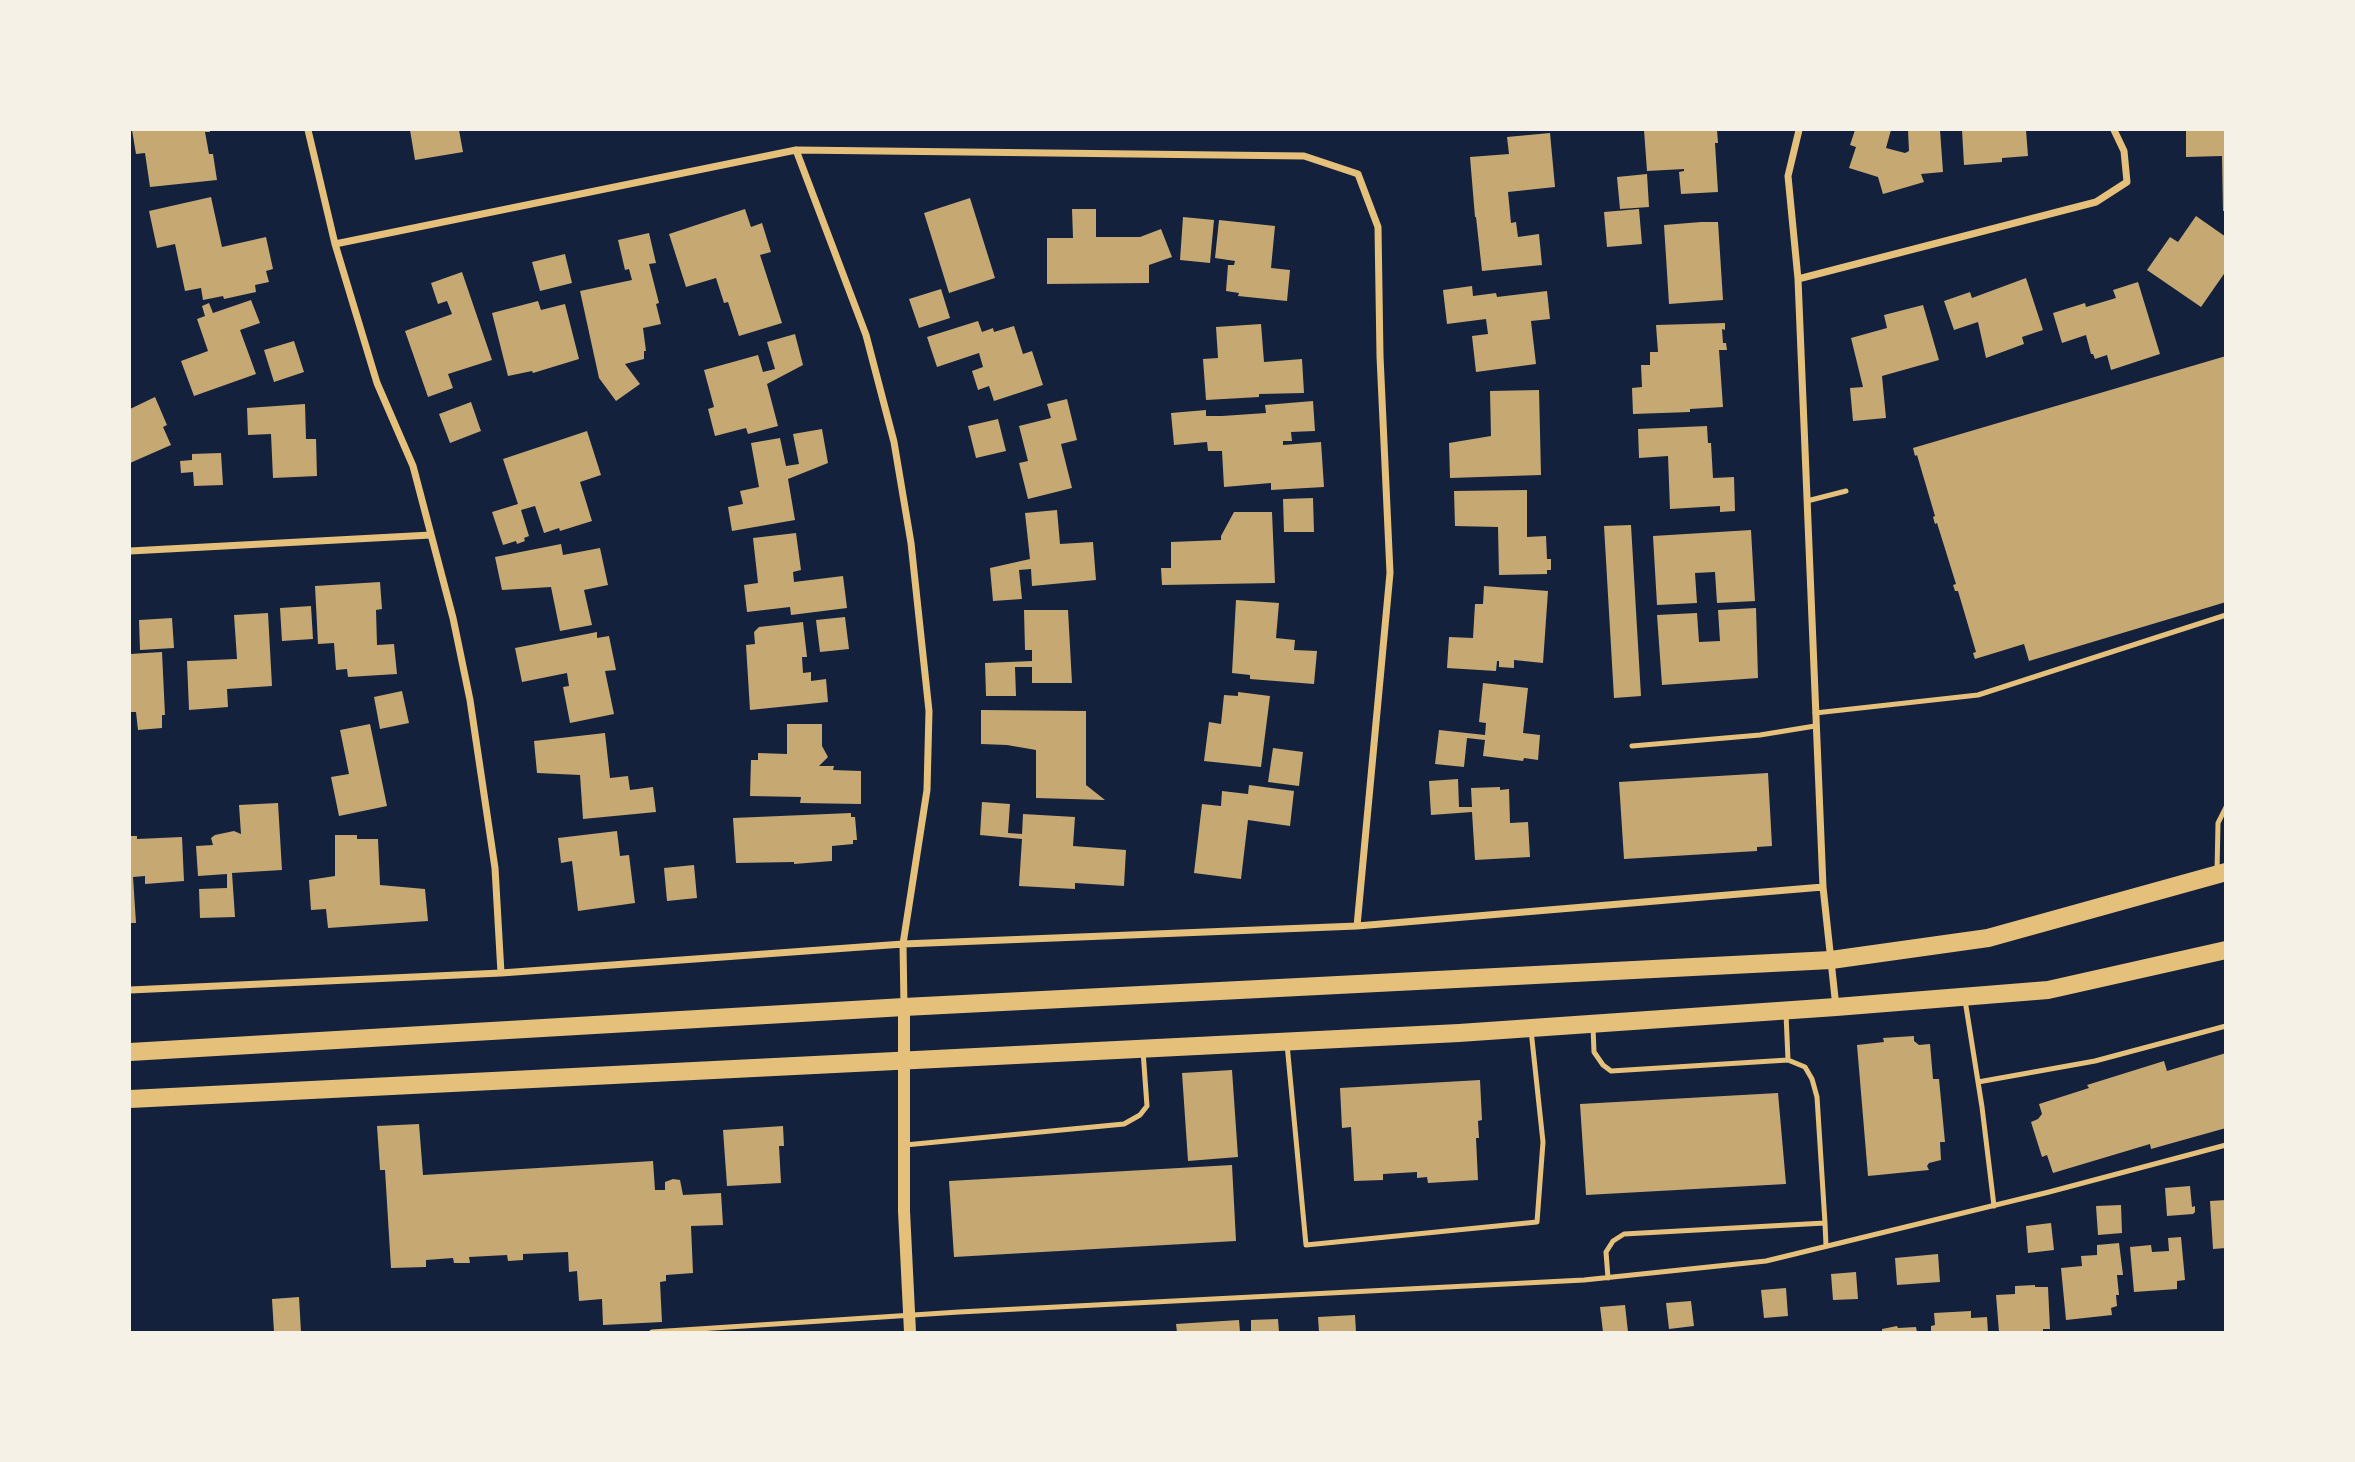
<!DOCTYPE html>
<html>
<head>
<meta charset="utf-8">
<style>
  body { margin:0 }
  #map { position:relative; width:2355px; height:1462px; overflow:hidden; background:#14213d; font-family:Montserrat,sans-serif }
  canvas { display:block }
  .frame { position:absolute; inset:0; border:131px solid #f6f1e7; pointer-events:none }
</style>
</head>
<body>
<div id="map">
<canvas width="2355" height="1462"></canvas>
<div class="frame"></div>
</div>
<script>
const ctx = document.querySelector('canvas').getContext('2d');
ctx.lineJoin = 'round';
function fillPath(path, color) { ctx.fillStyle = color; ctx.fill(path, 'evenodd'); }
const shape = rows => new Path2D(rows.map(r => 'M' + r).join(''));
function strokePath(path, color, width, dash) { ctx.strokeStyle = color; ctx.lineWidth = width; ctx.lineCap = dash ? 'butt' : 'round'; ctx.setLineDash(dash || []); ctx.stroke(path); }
fillPath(shape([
  [132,130,210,130,210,132,205,132,209,154,213,154,217,180,150,187,145,153,136,154],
  [410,130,459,130,463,152,415,160],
  [1644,130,1717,130,1718,143,1715,143,1718,192,1681,194,1679,172,1684,171,1684,169,1647,171],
  [1855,130,1891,130,1886,148,1905,153,1909,151,1908,130,1940,130,1943,172,1921,174,1924,182,1883,194,1878,177,1849,168,1856,147,1850,145],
  [1962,130,2026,130,2028,156,2002,158,2002,162,1964,165],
  [2186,130,2226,130,2226,211,2223,211,2222,156,2186,157],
  [1550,133,1555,187,1508,192,1511,223,1516,222,1518,237,1539,234,1542,265,1482,271,1476,217,1475,217,1470,157,1509,154,1507,137],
  [1647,174,1649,207,1620,209,1617,177],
  [211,197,222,247,266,237,273,269,266,271,269,282,255,285,256,292,224,299,223,296,203,300,201,288,185,291,175,244,157,248,149,211],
  [970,198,995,278,949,293,924,213],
  [745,209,751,227,762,223,771,252,760,255,782,323,739,336,728,302,724,303,716,278,686,287,669,234],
  [1072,209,1096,209,1096,237,1140,237,1161,229,1172,257,1149,265,1149,283,1047,284,1047,238,1073,238],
  [1639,209,1642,244,1607,247,1604,212],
  [2196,216,2226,237,2226,271,2201,307,2147,270,2170,237,2178,242],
  [1183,217,1214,220,1210,263,1180,260],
  [1219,220,1275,226,1271,268,1290,270,1287,301,1238,296,1239,293,1226,291,1228,265,1234,265,1235,261,1215,258],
  [1701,222,1718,222,1723,300,1669,304,1664,225],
  [649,233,656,263,649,264,659,303,656,304,661,324,643,328,646,351,644,351,644,359,625,364,640,384,616,401,599,378,580,291,632,280,629,269,625,270,618,240],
  [565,254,572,283,540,291,532,262],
  [462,272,492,360,448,374,453,388,428,397,405,331,452,314,447,301,438,304,431,283],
  [2026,278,2043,330,2022,337,2024,344,1986,358,1978,322,1954,330,1944,301,1970,292,1972,298],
  [2138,282,2160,354,2111,370,2107,355,2095,359,2093,354,2091,354,2086,335,2062,343,2053,313,2085,303,2086,307,2116,298,2113,290],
  [1472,286,1473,296,1496,293,1497,297,1547,291,1550,319,1531,321,1536,364,1476,372,1472,336,1488,334,1486,319,1447,324,1443,290],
  [941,289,950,318,919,328,909,299],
  [251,300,260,323,240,330,256,374,194,396,181,361,208,351,197,319,205,316,202,306,209,303,213,313],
  [538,301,541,310,565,304,579,359,533,373,532,371,508,376,492,313],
  [1923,305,1939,360,1882,376,1886,418,1853,421,1850,388,1863,387,1851,338,1887,328,1884,315],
  [978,321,982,332,993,328,994,332,1014,326,1023,354,1032,351,1043,385,994,401,989,386,978,390,972,371,983,367,979,353,937,367,927,337],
  [1725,323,1725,330,1722,329,1723,343,1726,343,1727,350,1719,350,1723,407,1690,409,1690,412,1633,414,1632,388,1642,387,1641,365,1650,365,1650,352,1658,352,1656,325],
  [1261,324,1264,362,1302,359,1304,393,1259,394,1259,397,1206,400,1203,359,1218,358,1216,327],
  [795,334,803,365,767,384,778,426,748,434,746,428,715,436,708,409,714,407,704,370,758,355,763,372,775,369,767,342],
  [294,341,304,372,274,382,264,350],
  [2226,356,2226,602,2029,661,2024,644,1975,659,1973,653,1976,652,1958,591,1955,591,1953,585,1956,584,1937,523,1935,524,1933,517,1935,516,1917,455,1915,456,1913,448],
  [1539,390,1541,475,1450,478,1449,443,1491,436,1490,391],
  [155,397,167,425,163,427,171,445,130,463,130,409],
  [1067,399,1077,440,1061,444,1072,488,1028,499,1019,463,1028,461,1019,426,1051,418,1047,404],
  [1313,401,1315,431,1291,432,1292,441,1283,441,1283,445,1321,442,1324,487,1271,490,1271,483,1224,487,1222,451,1208,451,1207,442,1174,445,1171,413,1206,410,1206,416,1222,416,1266,413,1265,405],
  [471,402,481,431,450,443,439,414],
  [305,404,306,439,316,439,317,476,273,478,271,434,248,435,247,408],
  [998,419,1006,451,976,458,968,426],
  [1707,426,1708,443,1711,443,1713,478,1734,477,1735,511,1720,512,1720,506,1670,509,1668,456,1639,458,1638,429],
  [822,429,828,463,788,479,795,520,732,531,728,507,743,504,740,491,759,487,751,443,780,438,786,466,799,464,793,434],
  [587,431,601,475,580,482,592,521,560,531,559,528,544,533,535,506,521,510,529,536,524,538,525,541,517,544,516,541,503,545,492,512,518,504,503,459],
  [221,453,223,485,194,486,193,472,181,473,180,461,192,460,192,454],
  [1527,490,1527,537,1546,536,1547,559,1551,559,1551,570,1547,570,1547,574,1499,575,1498,527,1455,526,1454,491],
  [1313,498,1314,532,1284,532,1283,499],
  [1057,510,1060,544,1093,542,1096,580,1032,586,1031,569,1019,570,1022,599,993,601,990,568,1030,559,1025,513],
  [1234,512,1272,512,1275,583,1162,585,1161,568,1171,568,1171,542,1221,540,1221,536],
  [1631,525,1641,696,1614,698,1604,526],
  [1751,530,1755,601,1717,603,1715,572,1695,573,1697,603,1657,605,1653,536],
  [796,533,801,570,793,572,794,582,843,576,847,608,791,615,790,607,747,612,744,585,758,583,753,538],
  [561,544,563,555,600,548,608,585,584,590,592,625,560,631,551,587,502,590,495,557],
  [380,582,382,609,376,610,377,645,394,644,397,674,348,677,347,669,336,670,334,643,318,644,315,586],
  [1484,586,1548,591,1543,663,1514,660,1514,668,1499,667,1499,661,1497,661,1496,671,1447,668,1449,637,1473,638,1475,604,1483,604],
  [1236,600,1279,603,1276,638,1295,640,1294,650,1317,651,1314,684,1250,679,1250,675,1232,673],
  [311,606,313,639,282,641,280,608],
  [1756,608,1758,678,1662,685,1657,615,1697,613,1699,642,1720,641,1718,610],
  [1024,610,1068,610,1072,683,1032,683,1032,667,1015,667,1016,696,986,696,985,663,1032,661,1032,650,1025,650],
  [268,613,272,686,227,689,228,707,189,710,187,661,237,659,234,615],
  [845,617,849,649,820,652,816,620],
  [172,618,174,648,140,650,139,620],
  [803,622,807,657,802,657,803,673,811,672,811,681,826,679,828,702,750,710,746,645,755,644,754,632,759,627],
  [597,632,597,638,609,636,616,670,605,671,614,714,570,723,563,687,569,686,567,673,522,682,515,648],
  [162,652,165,715,162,715,162,728,138,730,136,712,130,712,130,654],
  [1483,683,1528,688,1523,733,1540,735,1538,760,1524,758,1523,761,1483,756,1485,740,1467,738,1464,767,1435,764,1439,730,1485,735,1486,723,1479,722],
  [402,691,409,723,380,729,374,697],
  [1238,692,1270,696,1261,767,1204,761,1209,722,1221,724,1224,695,1238,696],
  [981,710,1086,711,1086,785,1105,800,1036,798,1036,750,1007,745,981,744],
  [370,724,387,806,339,816,331,777,349,774,340,730],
  [787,724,822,724,822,746,828,757,819,766,834,766,833,770,861,771,861,804,800,803,801,797,750,796,751,760,758,760,758,753,787,754],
  [605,733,610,778,628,776,630,790,653,787,656,812,583,819,580,775,537,773,534,741],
  [1273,748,1303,752,1299,786,1268,782],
  [1768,773,1772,846,1757,847,1757,851,1624,859,1619,782],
  [1458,779,1459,807,1472,807,1471,788,1500,787,1500,790,1509,789,1510,823,1528,822,1530,857,1475,860,1472,812,1431,815,1429,781],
  [1249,785,1294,791,1290,826,1248,820,1241,879,1194,873,1202,804,1221,806,1222,791,1248,794],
  [982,802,1010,804,1008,833,1022,834,1023,814,1075,817,1073,846,1126,850,1124,886,1075,883,1075,889,1019,886,1022,839,980,835],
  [278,803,282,870,232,873,235,917,200,918,199,889,227,888,227,874,198,876,196,846,213,845,211,838,215,835,234,831,241,834,239,805],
  [851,813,851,817,855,817,857,840,853,840,853,844,832,846,832,861,794,864,794,862,736,863,733,818],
  [617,831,620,856,629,855,635,903,578,911,572,861,561,863,558,838],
  [335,835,357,835,357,839,378,839,380,885,425,889,428,921,328,928,326,909,311,910,309,880,335,876],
  [130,836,137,836,137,839,182,837,184,881,145,884,145,876,133,877,136,923,130,923],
  [694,865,697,898,667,901,664,868],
  [1914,1036,1914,1041,1919,1045,1930,1044,1933,1079,1939,1079,1945,1142,1940,1142,1941,1160,1929,1163,1927,1166,1929,1170,1868,1176,1857,1045,1884,1042,1883,1038],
  [2226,1053,2226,1128,2151,1149,2150,1144,2053,1173,2047,1155,2042,1157,2031,1122,2038,1119,2042,1114,2039,1104,2089,1088,2087,1085,2164,1061,2167,1071],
  [1232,1070,1238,1157,1188,1161,1182,1073],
  [1480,1080,1482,1120,1478,1121,1479,1138,1476,1138,1478,1180,1428,1183,1427,1177,1417,1178,1417,1172,1383,1174,1383,1180,1354,1181,1351,1127,1342,1128,1340,1088],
  [1778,1093,1786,1184,1586,1195,1580,1104],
  [419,1124,423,1175,653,1161,655,1190,665,1190,665,1182,673,1179,680,1180,683,1195,721,1193,723,1225,691,1226,693,1273,666,1275,666,1281,660,1282,662,1322,603,1325,602,1299,579,1301,577,1271,569,1272,568,1252,523,1254,523,1260,508,1261,507,1255,469,1257,470,1263,454,1263,453,1258,426,1260,426,1267,391,1268,385,1170,380,1170,377,1126],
  [783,1126,784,1146,779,1146,781,1183,727,1186,723,1130],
  [1232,1165,1236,1241,954,1257,949,1181],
  [2190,1186,2192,1207,2195,1206,2195,1212,2193,1214,2167,1216,2165,1188],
  [2226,1200,2226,1248,2213,1249,2210,1201],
  [2121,1205,2122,1233,2098,1235,2096,1206],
  [2051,1223,2054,1250,2028,1253,2026,1226],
  [2181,1237,2185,1280,2177,1281,2177,1289,2134,1292,2130,1247,2151,1245,2152,1252,2169,1251,2168,1238],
  [2119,1243,2123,1275,2117,1275,2119,1295,2116,1295,2117,1306,2111,1308,2112,1315,2066,1320,2061,1268,2082,1266,2081,1256,2097,1255,2097,1245],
  [1938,1254,1940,1282,1897,1285,1895,1258],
  [1856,1272,1858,1299,1833,1300,1831,1274],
  [2035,1285,2035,1287,2048,1287,2050,1329,2043,1329,2043,1332,1999,1332,1996,1295,2015,1294,2015,1286],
  [1786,1288,1788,1316,1764,1318,1761,1290],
  [299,1297,301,1332,274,1332,272,1299],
  [1691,1301,1694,1326,1669,1329,1666,1303],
  [1625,1305,1628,1332,1603,1332,1600,1307],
  [1971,1311,1971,1318,1987,1317,1988,1332,1931,1332,1931,1326,1935,1325,1934,1313],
  [1355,1315,1356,1332,1319,1332,1318,1317],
  [1278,1319,1279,1332,1251,1332,1251,1320],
  [1239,1320,1240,1332,1177,1332,1176,1324],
  [1897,1326,1898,1328,1916,1327,1917,1332,1882,1332,1882,1329]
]), '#c6a872');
strokePath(shape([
  [1807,501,1846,491],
  [1815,713,1978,695,2226,615],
  [1632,746,1760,735,1815,726],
  [2217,872,2218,823,2226,807],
  [1965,1000,1982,1107,1994,1206],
  [1593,1027,1594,1052,1603,1065,1611,1071,1788,1060],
  [1287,1044,1306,1245,1537,1222,1543,1142,1531,1030],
  [1978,1082,2095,1061,2226,1026],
  [905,1145,1124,1124,1140,1115,1147,1106,1143,1051],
  [1825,1223,1826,1246],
  [1608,1278,1606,1252,1613,1241,1624,1234,1825,1223,1817,1097,1812,1079,1805,1067,1788,1060,1786,1014],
  [652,1332,959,1312,1584,1280,1766,1261,2049,1192,2226,1145]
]), '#e5c07b', 5);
strokePath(shape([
  [308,130,335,244,377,383,413,466,453,618,470,700,495,868,501,973],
  [1799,130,1788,176,1798,279,1823,887,1836,1007],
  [796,150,866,335,894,442,911,543,929,711,927,790,903,944,904,1007],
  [335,244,796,150,1304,156,1358,174,1378,227,1380,356,1390,573,1357,926],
  [1798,279,2096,202,2127,182,2124,151,2114,130],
  [130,551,431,535],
  [130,990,501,973,903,944,1357,926,1823,887]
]), '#e5c07b', 7);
strokePath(shape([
  [904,1007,904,1211,910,1332]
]), '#e5c07b', 12);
strokePath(shape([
  [130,1052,904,1007,1831,960,1988,938,2226,872],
  [130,1099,1459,1033,1836,1007,2048,990,2226,950]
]), '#e5c07b', 18);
</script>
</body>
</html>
